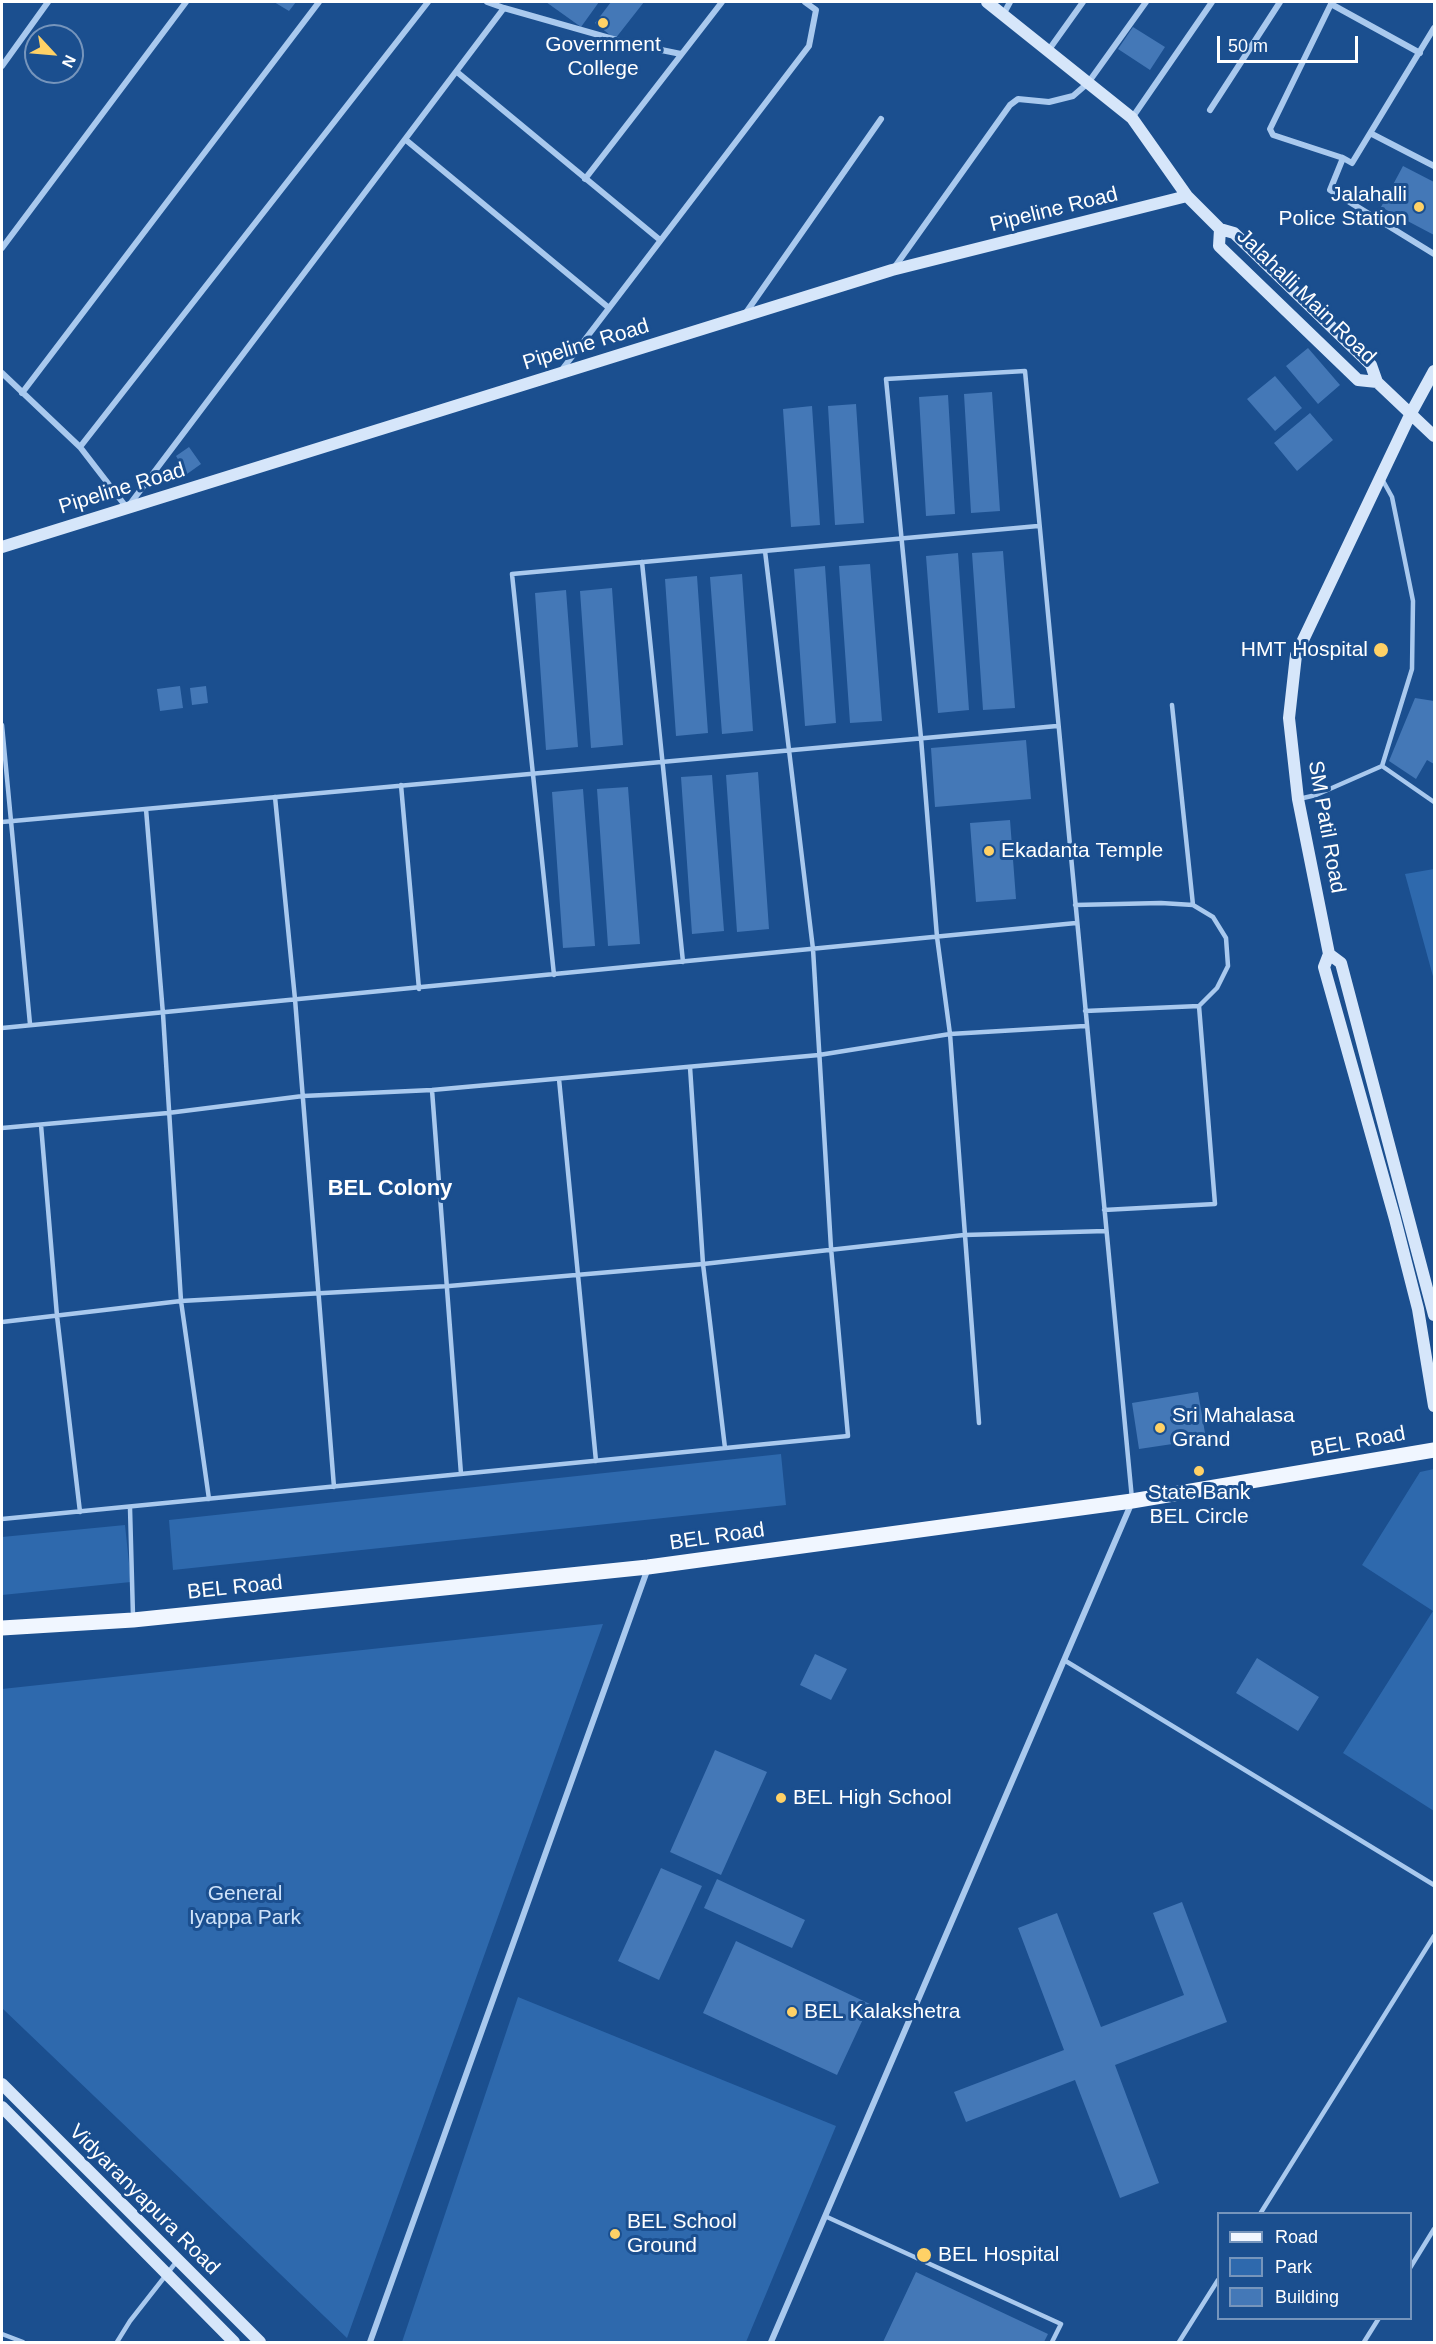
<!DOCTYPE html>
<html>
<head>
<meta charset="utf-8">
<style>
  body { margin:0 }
  #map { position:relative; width:1436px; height:2344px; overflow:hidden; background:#1b4f8f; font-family:Helvetica,sans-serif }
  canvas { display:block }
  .frame { position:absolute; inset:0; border:3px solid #fff; pointer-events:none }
  .legend { position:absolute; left:1217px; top:2212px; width:195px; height:108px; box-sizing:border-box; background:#1b4f8f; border:2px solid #7695bc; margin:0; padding:8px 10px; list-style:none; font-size:18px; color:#fff }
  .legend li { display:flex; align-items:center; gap:12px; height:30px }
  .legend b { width:30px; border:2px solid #7695bc }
  .north { position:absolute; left:24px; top:24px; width:60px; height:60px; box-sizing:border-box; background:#1b4f8f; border:2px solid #7695bc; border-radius:50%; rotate:116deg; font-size:16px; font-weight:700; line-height:24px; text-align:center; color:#fff }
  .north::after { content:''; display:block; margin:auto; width:21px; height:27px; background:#ffd166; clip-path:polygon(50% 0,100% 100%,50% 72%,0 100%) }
  .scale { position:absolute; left:1217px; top:36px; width:141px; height:27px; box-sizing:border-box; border:3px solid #fff; border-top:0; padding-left:8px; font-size:18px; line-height:21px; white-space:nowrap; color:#fff; -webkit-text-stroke:4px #1b4f8f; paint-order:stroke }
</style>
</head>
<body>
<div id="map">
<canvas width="1436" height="2344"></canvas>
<div class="frame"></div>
<ul class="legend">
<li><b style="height:8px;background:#f0f6ff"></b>Road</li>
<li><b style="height:16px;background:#2e69ad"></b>Park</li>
<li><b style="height:16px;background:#4478b7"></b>Building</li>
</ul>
<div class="north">N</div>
<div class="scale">50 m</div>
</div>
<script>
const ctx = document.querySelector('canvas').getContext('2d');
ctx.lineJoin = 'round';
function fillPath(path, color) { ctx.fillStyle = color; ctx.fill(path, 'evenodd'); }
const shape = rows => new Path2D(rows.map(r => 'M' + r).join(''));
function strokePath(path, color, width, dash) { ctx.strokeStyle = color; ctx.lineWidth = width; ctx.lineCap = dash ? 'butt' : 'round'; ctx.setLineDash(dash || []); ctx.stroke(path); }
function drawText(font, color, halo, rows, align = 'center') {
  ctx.font = font + ' Helvetica,sans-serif'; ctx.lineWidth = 6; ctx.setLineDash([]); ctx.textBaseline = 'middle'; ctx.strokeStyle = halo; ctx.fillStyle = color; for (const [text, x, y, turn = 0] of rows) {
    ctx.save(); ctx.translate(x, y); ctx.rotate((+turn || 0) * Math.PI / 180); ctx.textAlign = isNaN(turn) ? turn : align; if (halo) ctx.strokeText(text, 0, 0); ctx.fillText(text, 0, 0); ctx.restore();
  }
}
fillPath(shape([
  [1434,869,1434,980,1405,874],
  [781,1454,786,1505,173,1570,169,1520],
  [1434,1469,1434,1811,1343,1753,1433,1611,1362,1565,1420,1472],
  [125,1525,131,1582,2,1595,2,1537],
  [603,1624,347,2338,2,2008,2,1689],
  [518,1997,836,2126,746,2342,402,2342]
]), '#2e69ad');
fillPath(shape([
  [274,2,296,2,289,11],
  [546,2,599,2,581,27],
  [611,2,644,2,615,39,595,23],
  [1133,27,1165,47,1150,70,1118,49],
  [1403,166,1434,182,1434,235,1381,207],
  [1308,348,1340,385,1318,404,1286,366],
  [1275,376,1302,408,1275,431,1247,399],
  [992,392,1000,511,971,513,964,394],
  [948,395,955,514,926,516,919,397],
  [856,404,864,523,835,525,828,406],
  [812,406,820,525,791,527,783,409],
  [1310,413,1333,440,1297,471,1274,443],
  [189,447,201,464,187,474,176,456],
  [1003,551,1015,708,983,710,972,553],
  [958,553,969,710,938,713,926,556],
  [870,564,882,721,850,723,839,566],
  [825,566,836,723,805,726,794,569],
  [742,574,753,731,722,734,710,577],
  [697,576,708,733,676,736,665,579],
  [612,588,623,745,591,748,580,591],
  [566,590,578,747,546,750,535,593],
  [180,686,183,708,160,711,157,689],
  [206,686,208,703,192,705,190,688],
  [1415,698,1434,701,1434,764,1427,760,1416,779,1389,761],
  [1026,740,1031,799,935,807,931,748],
  [758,772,769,929,737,932,726,775],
  [712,775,724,931,692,934,681,777],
  [628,787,640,944,608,946,597,789],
  [583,789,595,946,563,948,552,792],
  [1010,820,1016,899,976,902,970,823],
  [1198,1392,1206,1439,1139,1449,1132,1403],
  [815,1654,847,1669,831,1700,800,1685],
  [1257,1658,1319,1697,1298,1731,1236,1693],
  [715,1750,767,1772,721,1875,670,1852],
  [661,1868,702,1886,659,1980,618,1961],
  [717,1879,805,1920,792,1948,704,1908],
  [1182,1902,1227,2022,1115,2065,1159,2183,1120,2198,1075,2080,966,2122,954,2092,1064,2050,1018,1928,1057,1913,1101,2027,1184,1995,1153,1913],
  [736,1941,870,2004,837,2075,703,2013],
  [916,2272,1048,2334,1044,2342,883,2342]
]), '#4478b7');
strokePath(shape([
  [1382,479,1392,497,1413,601,1412,669,1382,766,1434,802],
  [642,562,683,962],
  [1172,705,1193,905],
  [2,725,30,1024],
  [401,785,419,989],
  [275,797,295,999,334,1487],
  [1299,799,1316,795,1382,766],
  [146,809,163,1014,181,1301,209,1499],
  [2,822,1057,726],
  [1075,905,1161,903,1193,905,1213,917,1226,938,1228,966,1217,988,1199,1006,1085,1011],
  [554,975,512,574,1038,526],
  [2,1028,1076,923],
  [690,1067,703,1264,725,1448],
  [559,1079,596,1461],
  [432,1090,461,1474],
  [41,1125,57,1316,80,1512],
  [2,1128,168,1113,303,1096,432,1090,819,1055,950,1034,1085,1026],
  [1104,1210,1215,1204,1199,1006],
  [2,1322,181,1301,449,1286,703,1264,964,1235,1106,1231],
  [979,1423,950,1034,937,937,921,738,886,379,1025,371,1132,1499],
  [130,1508,133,1616],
  [2,1519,848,1436,831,1248,813,949,765,551],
  [1064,1660,1434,1885],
  [1260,2214,1434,1936],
  [827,2217,1061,2324,1052,2342],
  [1410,2268,1434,2229],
  [2,2334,23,2342],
  [117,2342,130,2321,177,2261],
  [1179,2342,1218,2280],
  [1364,2342,1379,2318]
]), '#a9c9ee', 4.5);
strokePath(shape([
  [504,8,627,43,681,54],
  [1003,15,1010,2],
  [1048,51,1083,2],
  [1420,53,1331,4,1270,129,1273,135,1343,158,1330,190,1434,254],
  [2,66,48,2],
  [457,72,660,240],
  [1210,110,1280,2],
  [1132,118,1212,2],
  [1372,134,1434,166],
  [406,140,609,308],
  [1343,158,1352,163,1434,28],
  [585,179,722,2],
  [2,248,186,2],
  [894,268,1010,105,1018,99,1049,102,1073,96,1088,83,1146,2],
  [745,314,881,119],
  [561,371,809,46,816,10,805,2],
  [2,373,80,447,127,508,504,8,487,2],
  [22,393,319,2],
  [80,447,428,2],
  [370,2342,648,1568],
  [771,2342,1132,1502]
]), '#a9c9ee', 6);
strokePath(shape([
  [987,2,1132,118,1187,196,1220,229,1234,233,1371,365,1377,382,1434,436],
  [1220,229,1219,246,1358,380,1377,382],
  [1434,371,1411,413,1296,655,1289,718,1298,799,1329,954,1341,963,1434,1315],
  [2,547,892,270,1187,196],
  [1329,954,1324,967,1395,1219,1418,1309,1434,1406],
  [2,2084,260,2342],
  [2,2107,234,2342]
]), '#d6e6fa', 12);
strokePath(shape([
  [2,1628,133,1620,648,1567,1132,1501,1434,1450]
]), '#f0f6ff', 15);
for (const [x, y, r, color] of [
  [603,23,6,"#ffd166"],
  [1419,207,6,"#ffd166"],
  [1381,650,8,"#ffd166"],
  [989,851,6,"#ffd166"],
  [1160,1428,6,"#ffd166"],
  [1199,1471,6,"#ffd166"],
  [781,1798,6,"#ffd166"],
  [792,2012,6,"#ffd166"],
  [615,2234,6,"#ffd166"],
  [924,2255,8,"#ffd166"]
]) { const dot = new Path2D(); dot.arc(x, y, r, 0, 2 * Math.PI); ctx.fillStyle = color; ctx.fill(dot); strokePath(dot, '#1b4f8f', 2); }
drawText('21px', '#fff', '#1b4f8f', [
  ["Government",603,45,"center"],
  ["College",603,69,"center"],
  ["Jalahalli",1407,195,"right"],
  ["Police Station",1407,219,"right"],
  ["HMT Hospital",1368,650,"right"],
  ["Ekadanta Temple",1001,851],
  ["Sri Mahalasa",1172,1416],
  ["Grand",1172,1440],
  ["State Bank",1199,1493,"center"],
  ["BEL Circle",1199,1517,"center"],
  ["BEL High School",793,1798],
  ["BEL Kalakshetra",804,2012],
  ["BEL School",627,2222],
  ["Ground",627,2246],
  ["BEL Hospital",938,2255]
], 'left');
drawText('21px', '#fff', '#1b4f8f', [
  ["Pipeline Road",1054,210,-14],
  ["Jalahalli Main Road",1306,297,44],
  ["Pipeline Road",586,345,-17],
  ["Pipeline Road",122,489,-17],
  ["SM Patil Road",1326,827,80],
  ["BEL Road",1358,1442,-10],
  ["BEL Road",717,1537,-8],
  ["BEL Road",235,1588,-6],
  ["Vidyaranyapura Road",144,2200,45]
]);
drawText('21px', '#cfe3fa', '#1b4f8f', [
  ["General",245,1894],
  ["Iyappa Park",245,1918]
]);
drawText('bold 22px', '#fff', '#1b4f8f', [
  ["BEL Colony",390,1189]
]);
</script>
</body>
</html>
